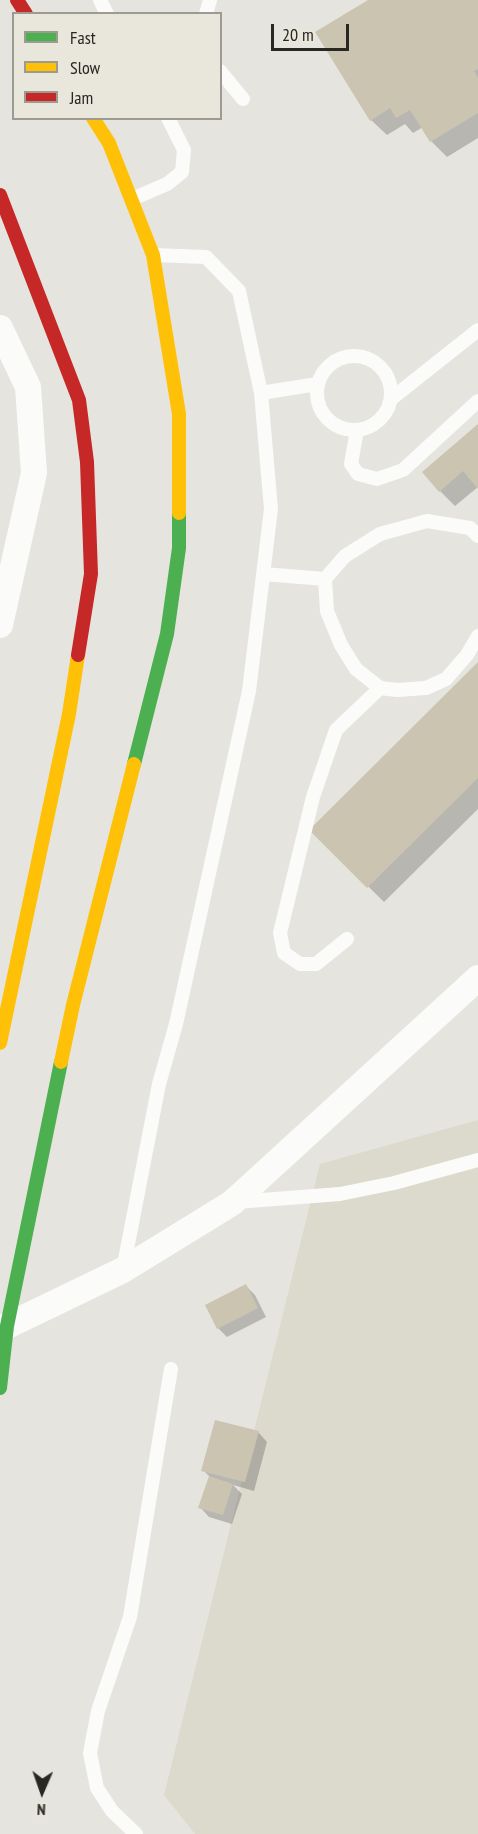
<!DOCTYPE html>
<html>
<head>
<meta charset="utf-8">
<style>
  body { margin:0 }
  #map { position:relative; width:478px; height:1834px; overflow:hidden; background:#e6e4de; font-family:"PT Sans Narrow",sans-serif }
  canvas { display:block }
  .legend { position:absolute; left:12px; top:12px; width:210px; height:108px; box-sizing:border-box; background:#e9e6db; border:2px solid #9c9a91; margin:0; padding:8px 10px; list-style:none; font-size:18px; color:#282723 }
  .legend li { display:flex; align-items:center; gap:12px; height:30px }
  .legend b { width:30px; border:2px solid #9c9a91 }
  .north { position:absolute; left:12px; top:1762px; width:60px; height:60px; -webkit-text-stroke:4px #e9e6db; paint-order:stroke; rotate:182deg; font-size:16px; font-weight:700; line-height:24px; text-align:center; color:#282723 }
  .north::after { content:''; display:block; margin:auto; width:21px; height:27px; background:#282723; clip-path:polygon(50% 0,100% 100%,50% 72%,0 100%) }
  .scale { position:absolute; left:271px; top:24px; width:78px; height:27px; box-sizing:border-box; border:3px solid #282723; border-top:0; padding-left:8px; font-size:18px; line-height:21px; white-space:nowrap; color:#282723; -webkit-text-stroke:4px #e9e6db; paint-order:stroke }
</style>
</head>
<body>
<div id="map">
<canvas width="478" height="1834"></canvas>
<ul class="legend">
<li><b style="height:8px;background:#4caf50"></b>Fast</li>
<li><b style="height:8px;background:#ffc107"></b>Slow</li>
<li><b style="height:8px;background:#c62828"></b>Jam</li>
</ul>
<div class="north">N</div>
<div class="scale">20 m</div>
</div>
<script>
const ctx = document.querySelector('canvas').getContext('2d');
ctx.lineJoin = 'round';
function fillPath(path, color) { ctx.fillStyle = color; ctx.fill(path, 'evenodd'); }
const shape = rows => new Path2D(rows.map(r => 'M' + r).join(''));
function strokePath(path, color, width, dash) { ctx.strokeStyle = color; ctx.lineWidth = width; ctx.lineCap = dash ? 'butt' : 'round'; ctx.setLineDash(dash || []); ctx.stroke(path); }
fillPath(shape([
  [478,1120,478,1834,195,1834,164,1795,320,1164]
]), '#dcdacd');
fillPath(shape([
  [370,0,478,0,478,138,447,157,431,141,423,127,413,133,405,124,387,135,371,120],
  [478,427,478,487,455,506,440,491],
  [478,664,478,809,384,902,311,830],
  [246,1286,255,1295,266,1317,227,1337,218,1328],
  [258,1432,267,1442,254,1491,233,1485,242,1494,232,1524,209,1517,200,1507,210,1477,203,1470]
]), '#0003');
fillPath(shape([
  [368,0,478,0,478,69,474,71,478,78,478,113,430,142,410,110,396,118,390,108,370,121,315,32],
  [478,424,478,489,463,471,439,492,422,472],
  [478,662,478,778,367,888,309,830],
  [246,1284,258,1308,217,1329,205,1305],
  [215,1420,259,1431,245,1482,201,1471],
  [209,1476,233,1484,223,1515,198,1508]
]), '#cac4b0');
strokePath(shape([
  [100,0,107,14],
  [206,14,210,0],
  [220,71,243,99],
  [132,199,167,184,182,172,184,150,168,118],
  '317 393a37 37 0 1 1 74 0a37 37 0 1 1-74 0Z',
  [261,393,317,384],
  [391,399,478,330],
  [357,430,351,464,358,474,377,479,403,470,478,401],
  [263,574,325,579,345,556,380,534,427,521,470,528,478,536],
  [325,579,327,611,341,645,356,669,380,688],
  [347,939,316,964,300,964,284,953,280,933,313,797,336,730,380,688,397,690,426,688,446,679,467,655,478,636],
  [236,1202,340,1194,394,1183,478,1160],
  [123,1270,159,1084,176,1024,249,691,271,509,261,393,239,291,206,257,153,255],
  [136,1834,112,1811,97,1788,90,1753,98,1711,130,1617,171,1369]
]), '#fbfbfa', 14);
strokePath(shape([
  [0,328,28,387,34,473,0,625],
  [7,1326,123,1270,232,1203,478,978]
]), '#fbfbfa', 26);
strokePath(shape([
  [134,764,167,634,179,548,179,513],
  [0,1388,7,1326,61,1062]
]), '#4caf50', 14);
strokePath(shape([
  [93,118,109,143,153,255,179,414,179,513],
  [0,1043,69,714,78,655],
  [61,1062,73,1005,134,764]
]), '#ffc107', 14);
strokePath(shape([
  [17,0,26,14],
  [0,195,79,400,87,462,91,574,78,655]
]), '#c62828', 14);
</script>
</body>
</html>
